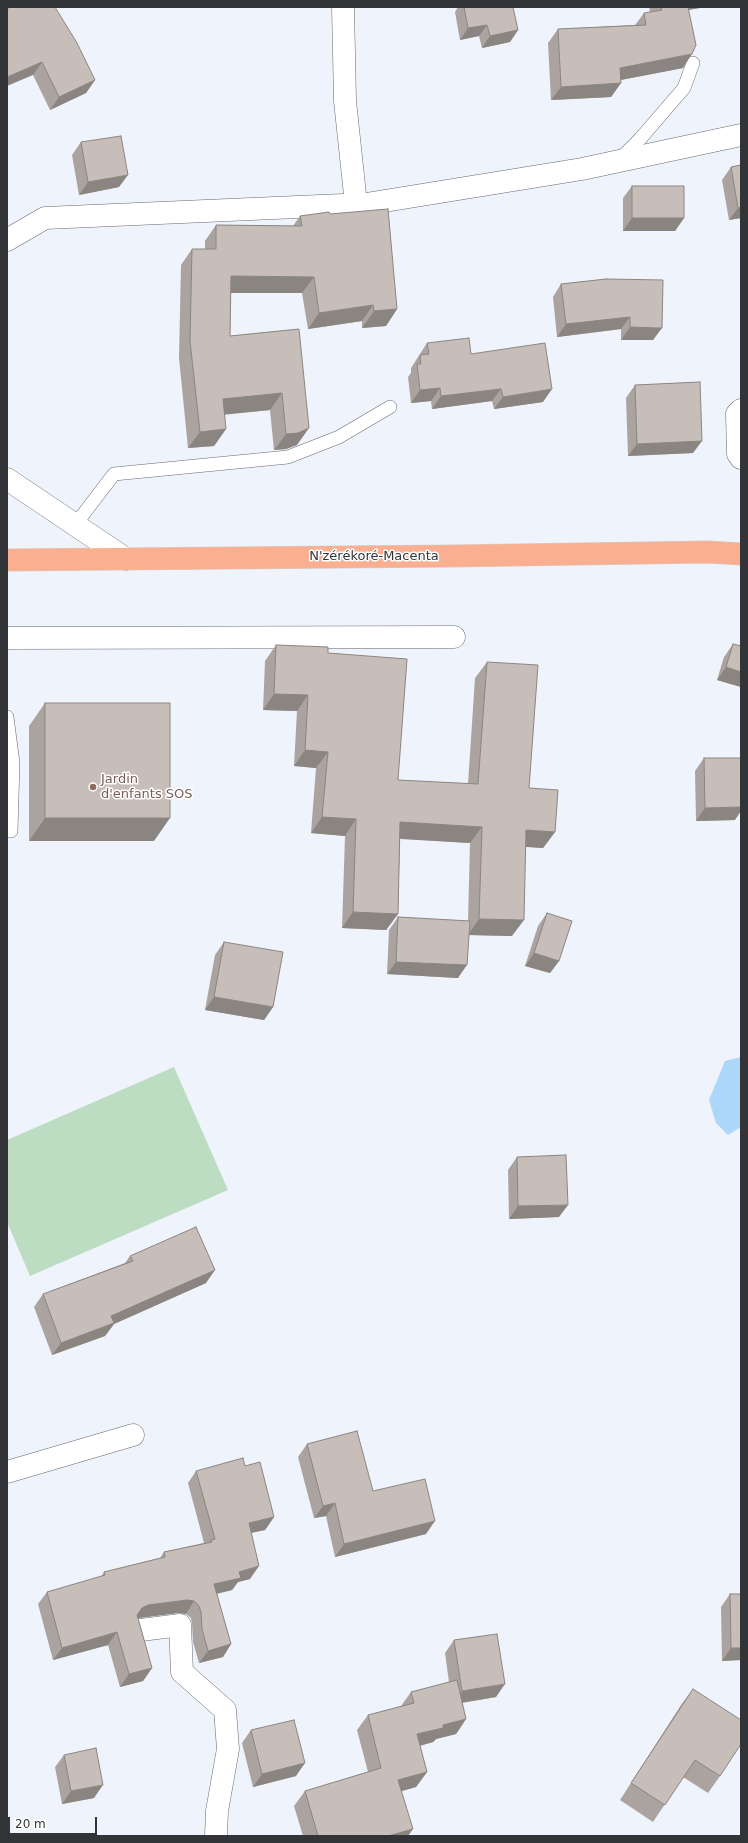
<!DOCTYPE html>
<html>
<head>
<meta charset="utf-8">
<style>
  body { margin:0 }
  #map { position:relative; width:748px; height:1843px; overflow:hidden; background:#eff3fb; font-family:"DejaVu Sans",sans-serif }
  canvas { display:block }
  .frame { position:absolute; inset:0; border:8px solid #333438; pointer-events:none }
  .scale { position:absolute; left:8px; top:1817px; width:89px; height:18px; box-sizing:border-box; border:2px solid #333438; border-top:0; padding-left:5px; font-size:12px; line-height:14px; white-space:nowrap; color:#333438; -webkit-text-stroke:3px #fff; paint-order:stroke }
</style>
</head>
<body>
<div id="map">
<canvas width="748" height="1843"></canvas>
<div class="frame"></div>
<div class="scale">20 m</div>
</div>
<script>
const ctx = document.querySelector('canvas').getContext('2d');
ctx.lineJoin = 'round';
function fillPath(path, color) { ctx.fillStyle = color; ctx.fill(path, 'evenodd'); }
const shape = rows => new Path2D(rows.map(r => 'M' + r).join(''));
function strokePath(path, color, width, dash) { ctx.strokeStyle = color; ctx.lineWidth = width; ctx.lineCap = dash ? 'butt' : 'round'; ctx.setLineDash(dash || []); ctx.stroke(path); }
function drawText(font, color, halo, rows, align = 'center') {
  ctx.font = font + ' "DejaVu Sans",sans-serif'; ctx.lineWidth = 3; ctx.setLineDash([]); ctx.textBaseline = 'middle'; ctx.strokeStyle = halo; ctx.fillStyle = color; for (const [text, x, y, turn = 0] of rows) {
    ctx.save(); ctx.translate(x, y); ctx.rotate((+turn || 0) * Math.PI / 180); ctx.textAlign = isNaN(turn) ? turn : align; if (halo) ctx.strokeText(text, 0, 0); ctx.fillText(text, 0, 0); ctx.restore();
  }
}
fillPath(shape([
  [174,1067,228,1190,30,1276,7,1222,7,1140]
]), '#bdddc2');
fillPath(shape([
  [741,1057,741,1127,728,1135,716,1123,709,1100,725,1061]
]), '#add7f8');
const service = shape([
  [620,159,640,139,684,88,693,63],
  [75,525,114,474,288,457,339,437,390,407],
  [7,717,13,763,11,831]
]);
const minor = shape([
  [343,7,345,101,356,204],
  [7,240,45,218,366,204,582,169,741,135],
  [741,410,737,414,738,454,741,458],
  [7,479,126,559],
  [7,638,454,637],
  [7,1472,133,1435],
  [141,1630,180,1625,182,1672,225,1710,228,1749,217,1811,216,1836]
]);
const trunk = shape([
  [7,560,452,556,708,552,741,554]
]);
strokePath(service, '#676971', 14);
strokePath(minor, '#676971', 23);
strokePath(trunk, '#d2d2d3', 23);
strokePath(service, '#fff', 13);
strokePath(minor, '#fff', 22);
strokePath(trunk, '#fab090', 22);
fillPath(shape([
  [458,7,513,7,518,30,510,42,482,48,479,36,460,40,455,12],
  [649,7,705,7,689,10,683,68,621,80,621,83,611,97,551,100,548,43,558,29,635,25,644,13,650,12],
  [7,9,95,80,86,93,50,110,33,75],
  [81,142,119,187,79,195,72,155],
  [741,163,741,218,729,220,722,180,731,167,741,165],
  [632,186,684,218,675,231,623,231,623,198],
  [330,214,397,309,386,326,362,328,362,321,308,329,302,293,231,293,230,336,299,329,297,445,286,449,274,450,270,410,224,414,226,429,214,446,188,448,179,358,181,265,192,249,205,249,205,241,216,225,293,226,300,216],
  [606,279,653,340,621,340,621,329,557,337,553,297,561,284],
  [427,343,471,354,543,402,494,409,492,401,432,409,431,401,411,403,408,377,411,373,411,368],
  [635,385,693,453,628,456,626,398],
  [733,644,741,646,741,687,717,680,724,657],
  [276,645,328,653,398,780,468,784,475,678,487,662,529,788,555,832,543,848,526,847,512,936,469,935,458,978,387,974,389,930,398,917,468,921,470,843,400,839,398,914,386,930,342,928,345,836,311,833,316,768,294,766,297,711,263,710,265,661],
  [45,703,154,841,29,841,29,726],
  [704,758,735,820,696,821,695,771],
  [547,913,559,961,550,973,525,966,538,926],
  [224,942,273,1007,264,1020,205,1010,215,955],
  [517,1157,559,1217,509,1219,508,1170],
  [130,1256,206,1283,114,1324,105,1336,52,1355,34,1307,43,1294,125,1263],
  [307,1444,373,1491,426,1534,335,1557,326,1516,314,1518,298,1457],
  [245,1466,274,1517,265,1530,251,1533,250,1579,238,1582,232,1590,217,1594,231,1644,223,1657,199,1663,193,1642,192,1624,191,1618,186,1614,178,1613,138,1618,152,1668,143,1681,120,1687,108,1645,53,1660,38,1604,47,1592,101,1577,104,1572,160,1558,164,1552,204,1543,188,1483,196,1471],
  [730,1594,741,1594,741,1660,722,1661,721,1607],
  [454,1640,496,1697,462,1703,466,1719,456,1734,436,1739,433,1742,420,1746,427,1772,416,1787,401,1791,408,1836,303,1836,294,1806,305,1791,368,1772,357,1730,368,1715,401,1706,411,1692,449,1682,445,1653],
  [693,1689,720,1776,708,1793,683,1777,653,1822,620,1800,681,1705],
  [251,1730,296,1776,253,1787,242,1743],
  [64,1755,94,1798,62,1804,55,1767]
]), '#aba39f');
fillPath(shape([
  [680,7,705,7,677,12],
  [487,25,479,36,460,40,468,28],
  [518,30,510,42,482,48,490,36],
  [692,54,683,68,610,82,620,68],
  [42,62,33,75,7,86,7,77],
  [95,80,86,93,50,110,59,97],
  [621,83,611,97,551,100,561,87],
  [128,175,119,187,79,195,88,182],
  [741,207,741,218,729,220,738,208],
  [632,218,684,218,675,231,623,231],
  [231,276,314,277,302,293,220,293],
  [373,305,362,321,308,329,319,313],
  [397,309,386,326,362,328,374,311],
  [630,317,621,329,557,337,566,324],
  [630,327,662,328,653,340,621,340],
  [440,388,431,401,411,403,420,390],
  [501,389,492,401,432,409,441,396],
  [552,389,543,402,494,409,503,397],
  [282,393,270,410,212,416,223,399],
  [309,428,297,445,286,449,274,450,286,434],
  [226,429,214,446,188,448,200,432],
  [702,441,693,453,628,456,637,444],
  [726,667,741,672,741,687,717,680],
  [274,694,308,695,297,711,263,710],
  [305,750,328,752,316,768,294,766],
  [741,807,741,811,735,820,696,821,705,808],
  [322,817,356,819,345,836,311,833],
  [45,818,170,818,154,841,29,841],
  [400,822,482,827,470,843,389,838],
  [526,830,555,832,543,848,515,846],
  [353,912,398,914,386,930,342,928],
  [479,919,524,920,512,936,468,935],
  [534,953,559,961,550,973,525,966],
  [396,962,467,965,458,978,387,974],
  [214,997,273,1007,264,1020,205,1010],
  [568,1205,559,1217,509,1219,518,1206],
  [215,1270,206,1283,114,1324,105,1336,52,1355,61,1343,111,1316],
  [335,1503,326,1516,314,1518,323,1506],
  [274,1517,265,1530,240,1535,249,1523],
  [435,1521,426,1534,335,1557,344,1544],
  [259,1566,250,1579,238,1582,232,1590,205,1596,214,1584,239,1572],
  [187,1600,194,1601,186,1614,178,1613,139,1618,133,1620,142,1608,148,1605],
  [117,1632,108,1645,53,1660,62,1648],
  [231,1644,223,1657,199,1663,208,1651],
  [731,1648,741,1648,741,1660,722,1661],
  [152,1668,143,1681,120,1687,129,1674],
  [505,1684,496,1697,453,1704,462,1691],
  [466,1719,456,1734,436,1739,433,1742,407,1749,417,1734,443,1725],
  [305,1763,296,1776,253,1787,262,1774],
  [427,1772,416,1787,388,1795,398,1780],
  [103,1785,94,1798,62,1804,71,1791],
  [413,1829,408,1836,388,1836]
]), '#8b8582');
const building = shape([
  [10,7,55,7,77,43,95,80,59,97,42,62,7,77,7,9,10,7],
  [464,7,513,7,518,30,490,36,487,25,468,28,464,7],
  [661,7,688,7,696,45,692,54,620,68,621,83,561,87,558,29,646,25,644,13,662,10,661,7],
  [121,136,128,175,88,182,81,142,121,136],
  [741,165,741,207,738,208,731,167,741,165],
  [632,186,684,186,684,218,632,218,632,186],
  [388,209,397,309,374,311,373,305,319,313,314,277,231,276,230,336,299,329,309,428,298,433,286,434,282,393,223,399,226,429,200,432,190,341,192,249,216,249,216,225,302,226,300,216,329,212,330,214,388,209],
  [606,279,663,280,662,328,630,327,630,317,566,324,561,284,606,279],
  [469,338,471,354,545,343,552,389,503,397,501,389,441,396,440,388,420,390,417,364,421,364,420,355,429,354,427,343,469,338],
  [700,382,702,441,637,444,635,385,700,382],
  [733,644,741,646,741,672,726,667,733,644],
  [276,645,328,647,328,653,407,659,398,780,478,784,487,662,538,665,529,788,558,790,555,832,526,830,524,920,479,919,482,827,400,822,398,914,353,912,356,819,322,817,328,752,305,750,308,695,274,694,276,645],
  [45,703,170,703,170,818,45,818,45,703],
  [704,758,741,758,741,807,705,808,704,758],
  [547,913,572,921,559,961,534,953,547,913],
  [398,917,470,921,467,965,396,962,398,917],
  [224,942,283,952,273,1007,214,997,224,942],
  [566,1155,568,1205,518,1206,517,1157,566,1155],
  [196,1227,215,1270,111,1316,114,1323,61,1343,43,1294,133,1261,130,1256,196,1227],
  [357,1431,373,1491,425,1479,435,1521,344,1544,335,1503,323,1506,307,1444,357,1431],
  [243,1458,245,1466,260,1462,274,1517,249,1523,259,1566,239,1572,241,1578,214,1584,231,1644,208,1651,202,1629,201,1612,199,1606,194,1601,187,1600,148,1605,142,1608,137,1615,152,1668,129,1674,117,1632,62,1648,47,1592,105,1575,104,1572,165,1557,164,1552,212,1542,211,1540,215,1539,196,1471,243,1458],
  [730,1594,741,1594,741,1648,731,1648,730,1594],
  [497,1634,505,1684,462,1691,454,1640,497,1634],
  [457,1680,466,1719,443,1725,443,1728,417,1734,427,1772,398,1780,413,1829,388,1836,318,1836,305,1791,381,1768,368,1715,414,1703,411,1692,457,1680],
  [693,1689,741,1720,741,1744,720,1776,695,1760,665,1805,631,1783,693,1689],
  [294,1720,305,1763,262,1774,251,1730,294,1720],
  [96,1748,103,1785,71,1791,64,1755,96,1748]
]);
fillPath(building, '#c7beb9');
strokePath(building, '#8b8582', 1);
for (const [x, y, r, color] of [
  [93,787,4,"#8d6e63"]
]) { const dot = new Path2D(); dot.arc(x, y, r, 0, 2 * Math.PI); ctx.fillStyle = color; ctx.fill(dot); strokePath(dot, '#fff', 1.5); }
drawText('13px', '#333438', '#fff', [
  ["N'zérékoré-Macenta",374,557]
]);
drawText('13px', '#785e54', '#fff', [
  ["Jardin",101,780],
  ["d'enfants SOS",101,795]
], 'left');
</script>
</body>
</html>
